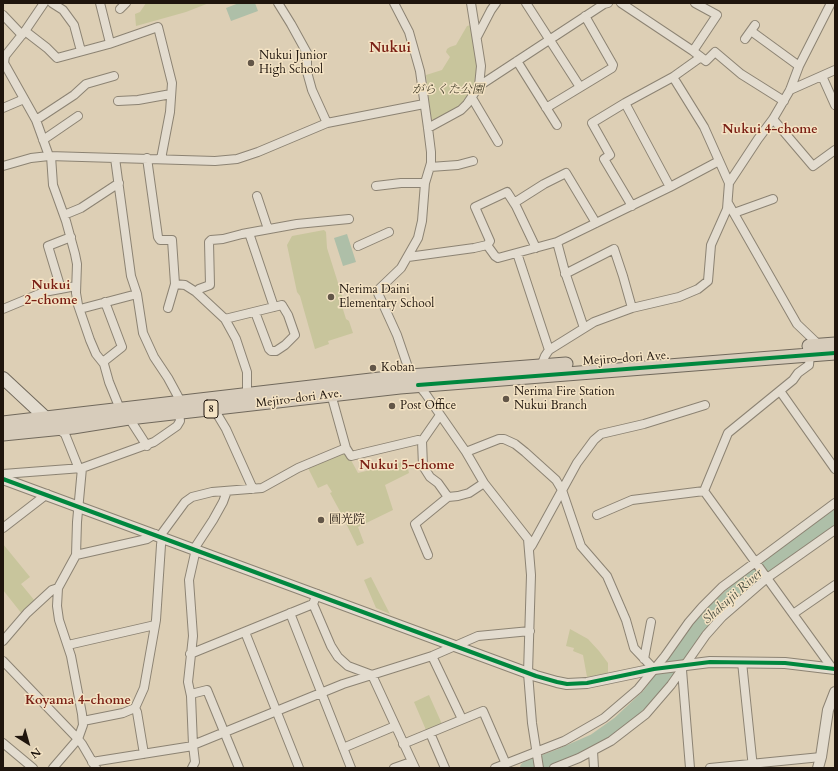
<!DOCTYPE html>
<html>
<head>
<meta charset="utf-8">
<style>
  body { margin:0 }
  #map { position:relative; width:838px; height:771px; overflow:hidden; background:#ddcfb5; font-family:Cardo,serif }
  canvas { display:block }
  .frame { position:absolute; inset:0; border:4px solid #1f150d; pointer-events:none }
  .north { position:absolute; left:8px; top:723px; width:40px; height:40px; -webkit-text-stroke:3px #f4e3c4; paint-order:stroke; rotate:143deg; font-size:11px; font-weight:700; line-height:16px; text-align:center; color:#1f150d }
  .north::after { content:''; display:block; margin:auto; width:14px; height:18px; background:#1f150d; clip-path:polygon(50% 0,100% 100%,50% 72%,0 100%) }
</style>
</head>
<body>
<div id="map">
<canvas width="838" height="771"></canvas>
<div class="frame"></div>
<div class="north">N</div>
</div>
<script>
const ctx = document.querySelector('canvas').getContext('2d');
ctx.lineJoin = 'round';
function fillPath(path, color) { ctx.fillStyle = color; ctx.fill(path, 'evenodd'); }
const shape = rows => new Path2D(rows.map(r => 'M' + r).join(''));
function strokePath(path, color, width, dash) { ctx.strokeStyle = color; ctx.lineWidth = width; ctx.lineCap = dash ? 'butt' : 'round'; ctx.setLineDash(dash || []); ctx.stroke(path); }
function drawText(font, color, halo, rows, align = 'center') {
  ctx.font = font + ' Cardo,"Noto Serif JP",serif'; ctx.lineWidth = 3; ctx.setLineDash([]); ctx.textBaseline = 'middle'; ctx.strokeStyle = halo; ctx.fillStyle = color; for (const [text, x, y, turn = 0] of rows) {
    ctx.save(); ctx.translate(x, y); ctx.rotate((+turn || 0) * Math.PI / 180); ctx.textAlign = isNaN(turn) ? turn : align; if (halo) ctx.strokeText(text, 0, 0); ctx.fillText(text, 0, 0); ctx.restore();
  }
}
fillPath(shape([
  [146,3,209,3,186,12,136,26,135,14,140,12],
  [471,25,477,61,475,84,469,96,458,108,434,120,431,119,426,75,442,70,450,57,446,52,447,49,450,47,456,45,467,26],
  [324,230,326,232,327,248,344,302,341,303,346,319,349,321,353,333,328,341,329,344,315,349,300,296,297,292,287,245,292,236],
  [346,451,358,473,406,461,409,473,385,485,393,510,358,527,364,543,357,546,342,515,330,493,332,492,327,484,318,488,307,466],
  [3,544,30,577,21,584,35,601,22,614,3,590],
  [371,577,390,614,376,608,364,580],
  [570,629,588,639,599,651,608,663,608,673,587,677,583,655,573,651,574,648,566,646],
  [429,695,442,724,426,730,414,702]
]), '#c8c59c');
fillPath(shape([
  [239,3,255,3,258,11,231,21,226,8],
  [347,234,356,262,343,266,334,238]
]), '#aebfa8');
strokePath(shape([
  [527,768,562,755,594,741,618,724,649,695,707,617,746,582,835,516]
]), '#aebfa8', 14);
const minor = shape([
  [44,3,25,31,5,56,4,63,36,120,49,156],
  [52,3,63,10,74,25,81,51],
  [100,3,110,43],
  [278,3,291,24,307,53,307,72,312,90,327,123],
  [394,3,409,32,420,71,428,128,431,152,431,163,425,183,422,221,418,238,401,268,377,291,397,335,411,376,425,393,466,452,484,483,528,539,531,575,528,673,532,723,539,768],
  [526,3,580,87],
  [621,3,693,51,706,61,715,52,741,74,784,101],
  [120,9,126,3],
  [3,15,22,35],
  [25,31,47,48,57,58,109,44,158,27,172,83,170,112,161,159],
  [751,31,799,66],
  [477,37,491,10,496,3],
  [745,39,755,25],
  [693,51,717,15,695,3],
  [517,61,557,125],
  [822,76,835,105],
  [673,77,704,127,729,183],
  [479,86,604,4,608,3],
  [790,90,835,70],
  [472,98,498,142],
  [118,101,138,100,171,94],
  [625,103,670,187],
  [3,108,24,99],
  [546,108,612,68,613,65,585,16],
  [773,119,813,166,835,150],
  [36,120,74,95,86,84,114,76],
  [428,128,461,110,467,104,479,86,481,66,471,3],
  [43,140,78,116],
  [51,156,53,185,66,221,75,254,77,264,76,293,78,305,90,340,96,354,104,364,109,382,120,409],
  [115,158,131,276,137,294,143,333,154,357,168,378,181,402],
  [147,158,158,237,160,240,172,240,175,284,168,308],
  [3,166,31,158,49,156,215,161,237,159,258,152,327,123,424,104],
  [430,167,458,165,473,161],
  [376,186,401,183,425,183],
  [257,196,268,229],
  [514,203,544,184,566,173,596,223],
  [728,203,797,324,819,345],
  [632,206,604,159,610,155,592,123,625,103,673,77,701,57],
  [734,213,773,199],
  [64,215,81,208,119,183],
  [249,233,274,307],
  [557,242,565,272,584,328],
  [487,245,490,241,475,207,507,192,516,206,536,248],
  [358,246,389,232],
  [517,253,549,350],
  [408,257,474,248,487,245,495,256,498,258,557,242,670,187,719,161],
  [565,274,614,249,623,276,632,308],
  [175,284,185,285,196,292,225,319,236,339,247,372,247,395],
  [61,289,48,246,71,237],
  [196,292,199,289,210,285,209,242,211,240,223,239,242,234,297,224,349,219],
  [3,309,44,292,76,286],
  [80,309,137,294],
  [225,319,282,305,288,315,295,335,285,345,276,351,271,351,269,349,255,312],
  [103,362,122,347,105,302],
  [541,366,545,356,549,350,594,322,632,308,679,297,698,289,708,281,711,245,727,209,729,183,758,139,773,119,790,90,799,66,831,3],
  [780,391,835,469],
  [331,394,346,448,351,456,418,440,422,441],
  [214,409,226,429,253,489],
  [440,415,422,441,423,466,430,477,438,483,448,497],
  [129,418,147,446],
  [57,428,65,434,79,469],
  [466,452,499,439,504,439,515,444,525,452,556,480,562,490,581,546,607,576,626,620,634,648,654,669],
  [3,474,82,468,154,442,177,426,180,421,179,413],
  [704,491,832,668],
  [704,491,728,433,793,380,798,373,809,365,810,355],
  [597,515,632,500,704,491],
  [3,528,47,494],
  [160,536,185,502,192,497,212,492,262,488,298,468,346,448],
  [194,549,213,520,223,502,227,491],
  [529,549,532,545,577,463,594,440,601,434,644,424,705,405],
  [76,555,147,539,155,534],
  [428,555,415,524,448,497,458,496,469,493,484,483],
  [317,594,313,604,331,646,338,657,348,666,372,675,415,768],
  [290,613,351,768],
  [793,614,835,585],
  [245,632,299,768],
  [3,641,27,613,52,590,58,588],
  [68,645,155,625],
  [190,654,313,604],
  [432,656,462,719],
  [644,659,651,622],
  [3,661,78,739,82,744,96,768],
  [742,662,753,768],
  [682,670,690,768],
  [191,694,207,690,239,768],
  [135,708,137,712,144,754],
  [83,721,123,713,135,708,144,688,156,620,161,545,162,537],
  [430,733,445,768],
  [3,743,33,768],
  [403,744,483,711,506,764],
  [193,745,343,684,432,656,478,636,530,631],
  [343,748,395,726],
  [593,751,594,768],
  [92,762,193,746],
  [53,768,78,739,83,725,82,714,71,656,59,620,57,606,58,588,76,555,77,522,82,468],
  [192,768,195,762,193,745,191,696,188,682,193,636,189,580,196,549],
  [394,768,411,762],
  [495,768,564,741,604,718,638,689,665,656,689,622,702,607,722,587,835,503],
  [554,768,579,758,611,741,646,714,671,685,706,635,722,617,767,578,835,530],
  [710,768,821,757]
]);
const tertiary = shape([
  [3,479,536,676,557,682,567,684,587,683,654,669,710,662,785,663,835,669],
  [818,768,821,757,828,710,835,692]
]);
const secondary = shape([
  [3,378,46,418]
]);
const primary = shape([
  [809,346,835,344],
  [3,423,397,377,566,364],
  [3,434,73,427,129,418,400,387,835,353]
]);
strokePath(minor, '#8c8373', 10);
strokePath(tertiary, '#8c8373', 12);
strokePath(secondary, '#71695c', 14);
strokePath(primary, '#71695c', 15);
strokePath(minor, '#e3dccf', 8);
strokePath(tertiary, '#e3dccf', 10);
strokePath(secondary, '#e3dccf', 12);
strokePath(primary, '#d7ccbb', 13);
strokePath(shape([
  [418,385,835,353],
  [3,479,536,676,557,682,567,684,587,683,654,669,710,662,785,663,835,669]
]), '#00873e', 4);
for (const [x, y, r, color] of [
  [251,63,4,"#625648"],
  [331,297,4,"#625648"],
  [373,368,4,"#625648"],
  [506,399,4,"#625648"],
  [392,406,4,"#625648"],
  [321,520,4,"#625648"]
]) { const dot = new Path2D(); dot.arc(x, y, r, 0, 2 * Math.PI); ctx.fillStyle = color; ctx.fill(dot); strokePath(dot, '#f4e3c4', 1.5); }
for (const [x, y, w] of [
  [211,409,14]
]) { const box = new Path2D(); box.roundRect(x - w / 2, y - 9, w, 18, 3); ctx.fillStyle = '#f4e3c4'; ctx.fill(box); strokePath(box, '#1f150d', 1); }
drawText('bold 11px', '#1f150d', null, [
  ["8",211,409]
]);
drawText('12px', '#1f150d', '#f4e3c4', [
  ["Nukui Junior",259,56],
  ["High School",259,70],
  ["Nerima Daini",339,290],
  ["Elementary School",339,304],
  ["Koban",381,368],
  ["Nerima Fire Station",514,392],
  ["Nukui Branch",514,406],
  ["Post Office",400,406],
  ["圓光院",329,520]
], 'left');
drawText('italic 12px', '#4c4732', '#f4e3c4', [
  ["がらくた公園",448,90]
]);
drawText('12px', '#1f150d', '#f4e3c4', [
  ["Mejiro-dori Ave.",626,359,-4],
  ["Mejiro-dori Ave.",299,399,-7]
]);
drawText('bold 13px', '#7a1f14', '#f4e3c4', [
  ["Nukui 4-chome",770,130],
  ["Nukui",51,286],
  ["2-chome",51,301],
  ["Nukui 5-chome",407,466],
  ["Koyama 4-chome",78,701]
]);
drawText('italic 13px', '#4a4e42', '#f4e3c4', [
  ["Shakujii River",733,597,-42]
]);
drawText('bold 14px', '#7a1f14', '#f4e3c4', [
  ["Nukui",390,49]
]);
</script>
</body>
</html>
